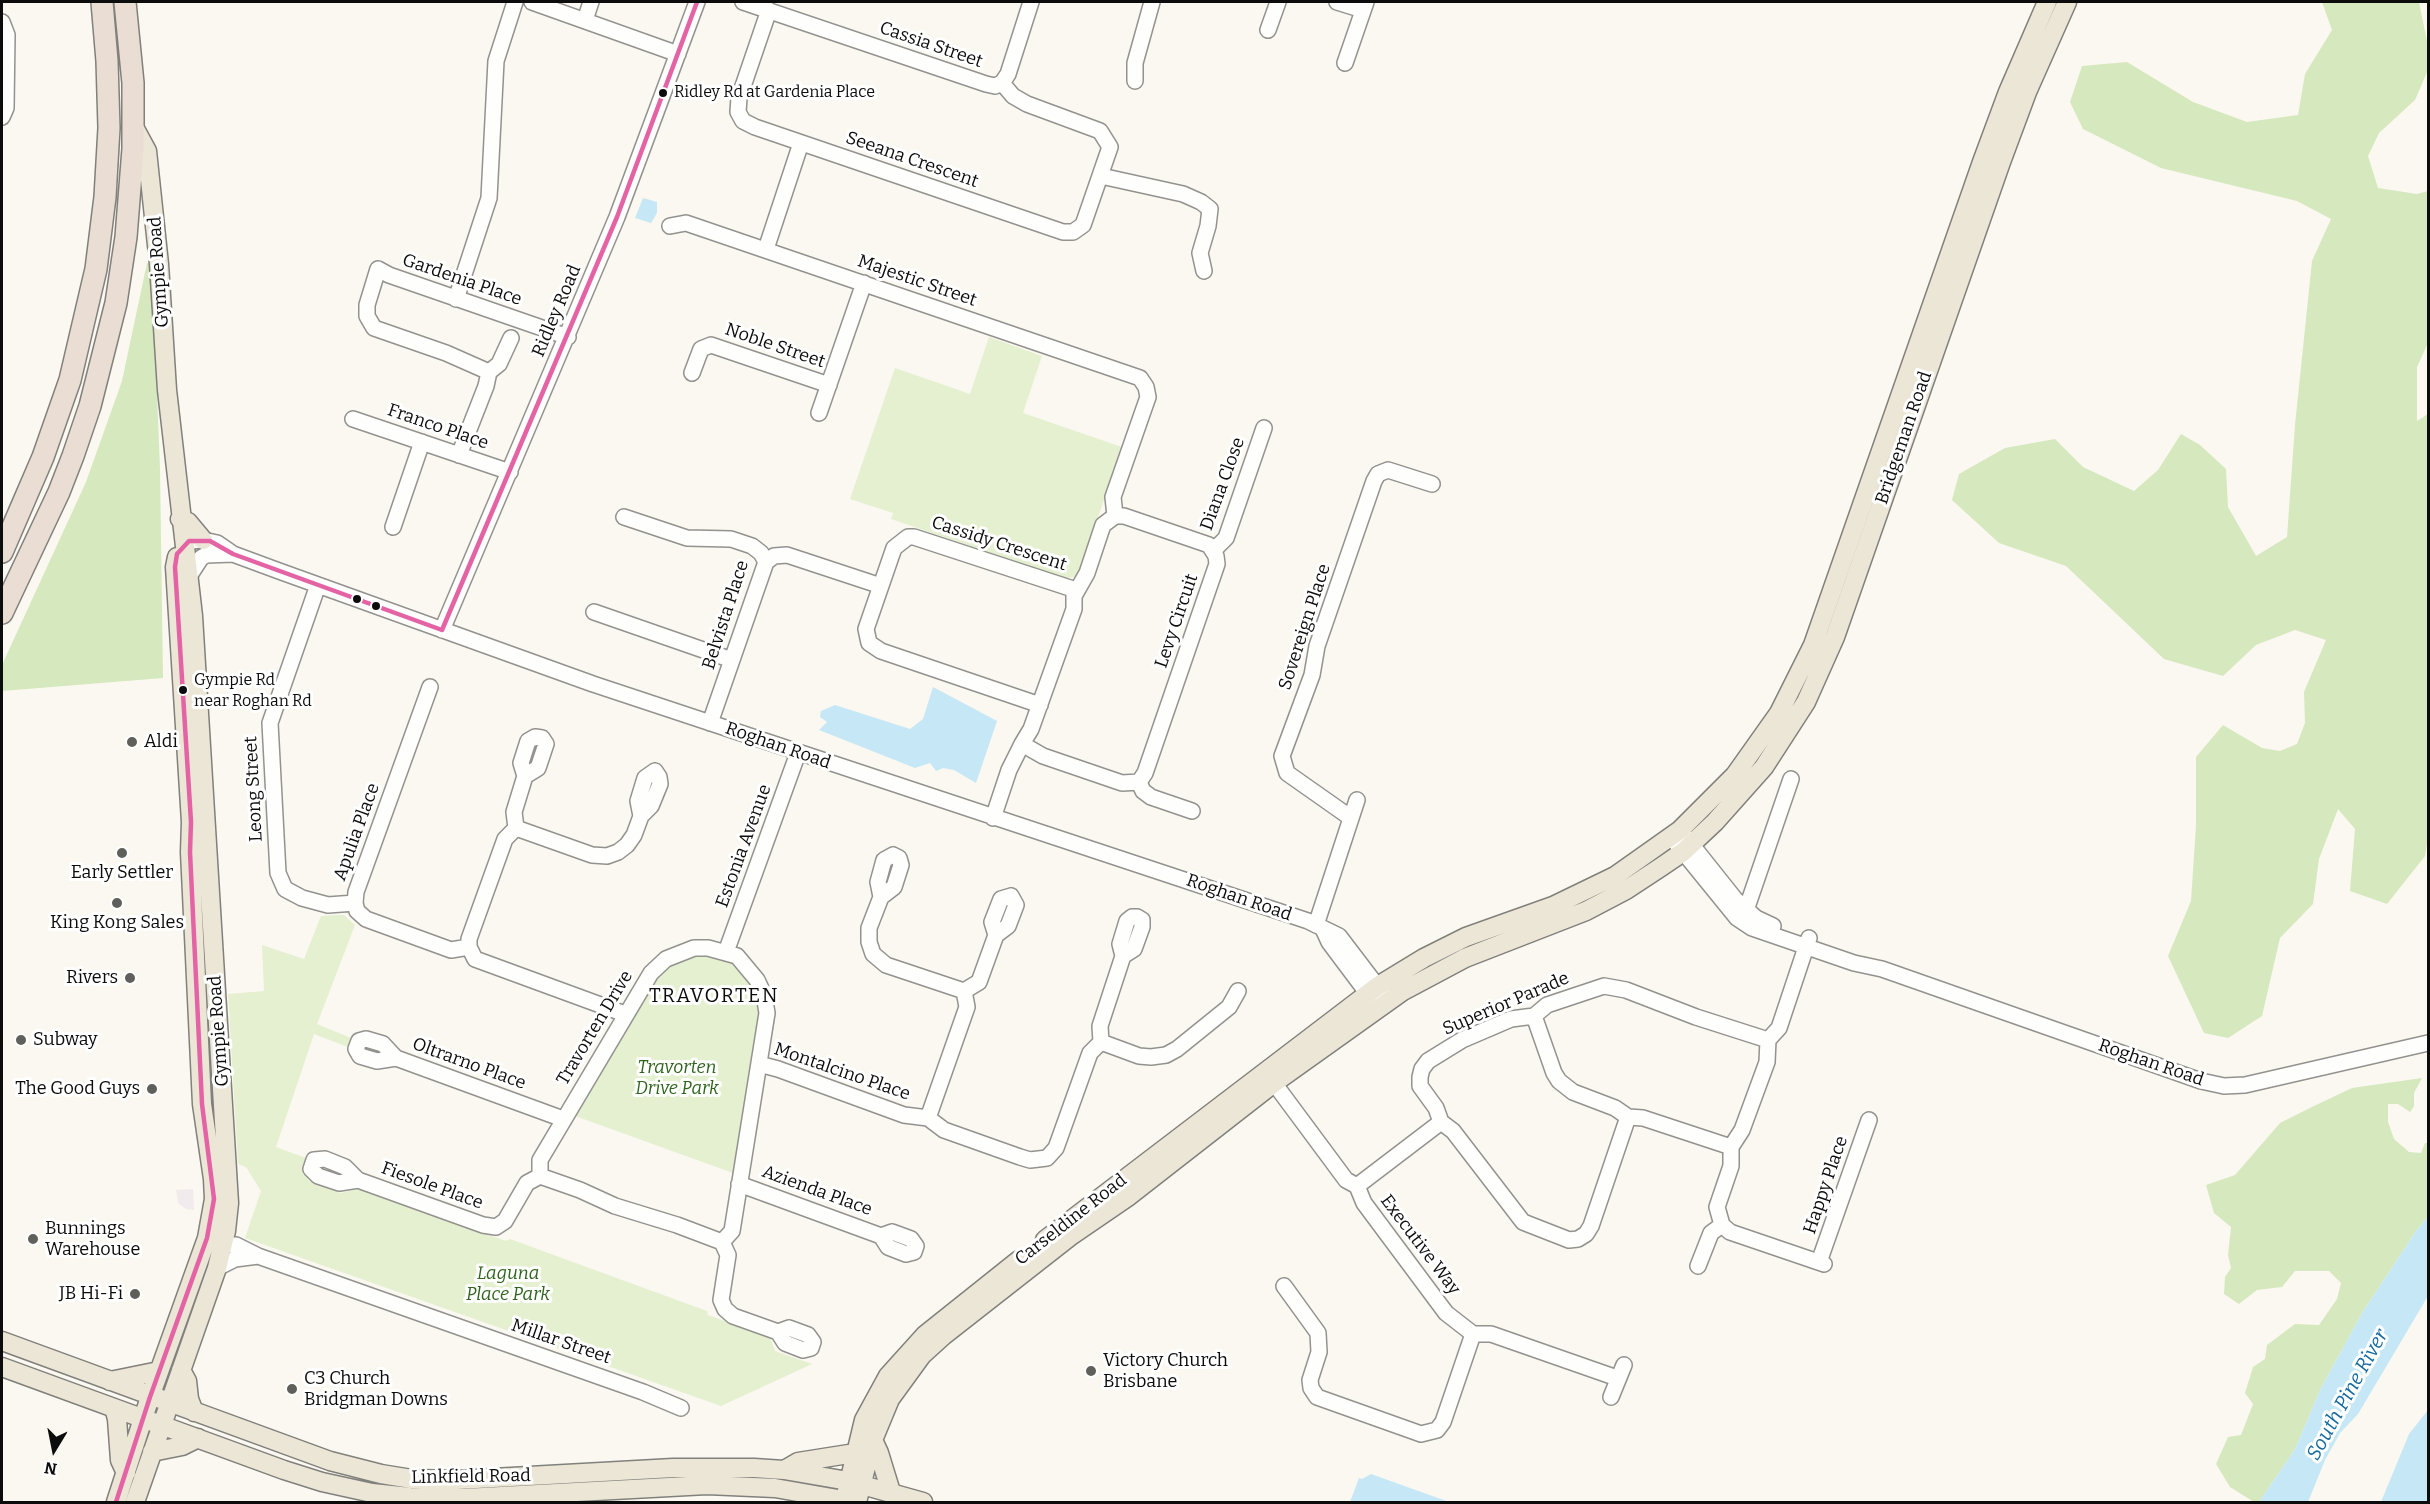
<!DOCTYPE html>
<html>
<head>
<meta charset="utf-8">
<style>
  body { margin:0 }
  #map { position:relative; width:2430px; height:1504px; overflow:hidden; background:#faf8f0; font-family:Bitter,serif }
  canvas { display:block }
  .frame { position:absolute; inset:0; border:3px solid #0c0c0c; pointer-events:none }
  .north { position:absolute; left:24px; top:1420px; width:60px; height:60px; -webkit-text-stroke:4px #fff; paint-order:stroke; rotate:190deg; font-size:16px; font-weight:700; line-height:24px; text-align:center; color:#0c0c0c }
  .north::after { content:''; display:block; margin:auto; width:21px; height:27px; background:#0c0c0c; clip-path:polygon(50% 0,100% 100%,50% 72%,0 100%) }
</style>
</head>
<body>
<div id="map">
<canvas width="2430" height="1504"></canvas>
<div class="frame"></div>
<div class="north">N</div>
</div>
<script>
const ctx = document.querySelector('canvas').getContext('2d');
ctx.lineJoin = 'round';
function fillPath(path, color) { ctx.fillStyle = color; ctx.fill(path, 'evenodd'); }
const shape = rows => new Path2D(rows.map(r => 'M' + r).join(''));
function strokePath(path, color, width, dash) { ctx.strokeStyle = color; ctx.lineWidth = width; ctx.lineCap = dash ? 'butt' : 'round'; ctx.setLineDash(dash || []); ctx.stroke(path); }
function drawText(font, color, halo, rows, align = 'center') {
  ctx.font = font + ' Bitter,serif'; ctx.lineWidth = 6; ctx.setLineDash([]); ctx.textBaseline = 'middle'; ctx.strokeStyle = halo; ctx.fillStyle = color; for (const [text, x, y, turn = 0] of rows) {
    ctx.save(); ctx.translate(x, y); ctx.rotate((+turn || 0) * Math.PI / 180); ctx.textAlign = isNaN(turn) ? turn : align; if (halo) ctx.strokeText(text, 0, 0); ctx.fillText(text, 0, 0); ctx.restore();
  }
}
fillPath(shape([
  [193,1189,194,1210,186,1209,178,1203,176,1190]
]), '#f1ebed');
fillPath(shape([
  [989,337,1042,356,1023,413,1122,447,1080,570,1074,577,1066,578,891,519,893,513,850,499,895,368,970,394],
  [335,915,344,915,355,925,317,1024,351,1038,348,1047,314,1034,276,1147,306,1158,302,1167,309,1181,341,1193,360,1188,506,1241,510,1239,707,1311,708,1315,770,1337,775,1351,812,1364,721,1406,245,1238,261,1191,246,1167,238,1164,228,994,264,991,262,945,304,959,321,916],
  [707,955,733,963,752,983,758,1014,733,1173,575,1116,658,974,672,962,694,956]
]), '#e5f0d0');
fillPath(shape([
  [2322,2,2419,2,2428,46,2428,70,2415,100,2379,133,2368,156,2378,188,2417,194,2428,191,2428,343,2417,367,2417,421,2428,414,2428,837,2425,856,2387,904,2350,891,2355,829,2338,809,2319,859,2313,904,2280,938,2262,1016,2228,1038,2204,1033,2168,956,2191,901,2196,826,2196,757,2223,725,2262,748,2280,751,2297,744,2305,723,2304,692,2326,640,2295,630,2256,645,2223,676,2164,659,2066,566,1999,543,1952,500,1959,474,2005,448,2055,439,2083,467,2134,491,2158,470,2181,434,2200,445,2226,469,2228,507,2256,556,2287,537,2295,425,2312,261,2331,219,2297,201,2161,168,2083,129,2070,102,2082,66,2127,62,2193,102,2247,122,2298,115,2305,74,2332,30],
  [147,263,152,264,160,470,163,678,2,691,2,665,86,482,122,381],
  [2422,1078,2414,1093,2414,1106,2410,1112,2398,1104,2388,1104,2388,1122,2394,1139,2409,1152,2421,1153,2425,1143,2428,1143,2428,1216,2416,1231,2362,1313,2321,1388,2295,1449,2259,1502,2254,1502,2230,1487,2216,1464,2228,1437,2241,1435,2253,1404,2245,1393,2253,1367,2265,1359,2267,1345,2295,1324,2319,1325,2337,1299,2341,1283,2329,1271,2295,1271,2282,1287,2257,1290,2239,1304,2224,1294,2225,1277,2231,1268,2228,1255,2231,1227,2214,1213,2206,1185,2235,1175,2280,1123,2314,1106,2352,1088]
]), '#d6e8bd');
fillPath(shape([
  [643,198,657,202,657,213,651,223,635,218],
  [933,687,997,721,976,783,954,770,943,768,936,771,930,763,915,768,819,730,827,722,820,717,821,711,835,705,910,729,923,719],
  [2428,1216,2428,1296,2358,1414,2340,1433,2325,1460,2308,1502,2259,1502,2295,1449,2321,1388,2362,1313,2416,1231],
  [2428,1410,2428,1502,2381,1502,2409,1434],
  [1371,1474,1449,1502,1350,1502,1359,1478,1362,1479]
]), '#c6e7f5');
const minor = shape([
  [532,2,678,54],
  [743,2,986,84,995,86,1002,83,1013,96,1027,104,1100,131,1110,147,1083,225,1073,232,1063,232,755,127,743,121,738,112,739,98,769,10],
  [1337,2,1363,10],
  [585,20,591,2],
  [2,22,7,35,6,108,2,117],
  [1268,30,1278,2],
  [1345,63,1366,2],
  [1135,81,1135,63,1152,2],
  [1002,83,1008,74,1031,2],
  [1101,176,1183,194,1201,202,1210,209,1208,226,1200,253,1204,271],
  [670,226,686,223,1140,378,1146,387,1148,397,1113,497,1115,516],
  [766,249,801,143],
  [456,299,489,198,496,61,515,2],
  [489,372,499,364,511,338],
  [692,373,701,349,711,345,829,385],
  [819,413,864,283],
  [353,419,510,472],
  [459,455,486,386,489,372,446,353,374,328,367,316,367,305,378,269,389,275,568,337],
  [624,517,687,538,731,539,752,546,761,553,766,562,710,723],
  [393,527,422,442],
  [191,541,203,540,217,543,233,554,279,571,593,684,1308,921,1339,936,1384,995],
  [1213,551,1226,538,1264,428],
  [766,562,774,556,787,555,881,586],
  [188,578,201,558,206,555,233,554],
  [318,585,270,723,278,873,285,889,302,898,328,905,355,903],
  [594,612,732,660],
  [442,630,617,217,697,2],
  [430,687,356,892,355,903,357,911,366,919,451,950,469,947],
  [1040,705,881,651,869,643,866,629,894,548,908,537,914,537,1076,590],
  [535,737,542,738,546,744,538,768,525,776,521,763,528,741,535,737],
  [655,771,659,777,660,784,651,806,641,816,638,801,645,778,655,771],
  [525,776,514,812,516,828,505,839,469,939,469,947,475,959,625,1014],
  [1139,782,1143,791,1151,797,1192,811],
  [993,818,1009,770,1022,744,1031,729,1074,609,1074,596,1087,573,1103,525,1115,516,1124,516,1209,545,1216,556,1217,564,1145,773,1139,782,1122,783,1043,756,1022,744],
  [1351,818,1287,773,1282,756,1312,675,1317,646,1374,481,1378,474,1388,470,1432,484],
  [516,828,592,855,607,856,618,852,627,845,634,835,641,816],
  [1684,835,1735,899,1756,918,1773,926],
  [1676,843,1737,918,1752,928,1854,963,1882,969,2201,1081,2224,1086,2245,1085,2428,1043],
  [893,855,899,858,901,865,894,887,881,897,878,882,884,860,893,855],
  [1011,896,1016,905,1008,926,996,935,992,922,1001,899,1011,896],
  [881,897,869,928,869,942,873,954,886,965,964,991],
  [1744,916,1791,779],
  [1132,917,1137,917,1142,920,1142,927,1134,949,1123,956,1120,944,1127,921,1132,917],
  [1316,925,1357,800],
  [1324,931,1329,942,1374,1002],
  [1809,938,1779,1028,1768,1040,1767,1062,1742,1130,1731,1147,1731,1166,1717,1207,1722,1225,1730,1232,1824,1264],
  [694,948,708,948,737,956,757,980,764,995,767,1013,732,1231,722,1242,677,1225,615,1206,580,1190,540,1176,540,1160,651,973,666,959,694,948],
  [726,952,798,753],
  [1534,1016,1554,1073,1559,1081,1573,1092,1615,1108,1628,1117,1643,1118,1731,1147],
  [1101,1042,1139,1056,1151,1057,1166,1055,1177,1049,1229,1007,1238,991],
  [396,1058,377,1061,360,1056,356,1049,359,1041,366,1039,383,1044,396,1058,563,1119],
  [759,1064,778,1069,904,1115,928,1118,967,1007,964,991,979,982,996,935],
  [1274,1083,1346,1180,1357,1186,1364,1203,1446,1313,1473,1334,1491,1334,1617,1378],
  [1628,1117,1591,1226,1586,1234,1578,1239,1569,1240,1523,1222,1453,1131,1441,1122,1436,1108,1420,1086,1420,1077,1422,1069,1428,1061,1462,1040,1511,1019,1534,1016,1547,1005,1604,986,1626,990,1696,1017,1768,1040],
  [928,1118,944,1130,1020,1157,1030,1160,1047,1158,1056,1148,1090,1053,1101,1042,1100,1026,1123,956],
  [358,1180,339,1183,318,1176,311,1169,314,1160,325,1159,345,1167,358,1180,483,1225,496,1227,505,1221,527,1183,540,1176],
  [739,1184,881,1236],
  [1357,1186,1441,1122],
  [892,1232,911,1239,916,1246,914,1252,906,1254,888,1247,881,1236,892,1232],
  [722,1242,728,1255,721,1300,725,1309,733,1316,778,1332],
  [212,1245,236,1245,258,1256,643,1392,681,1408],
  [1819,1262,1869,1120],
  [1698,1266,1711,1233,1722,1225],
  [217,1268,235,1259,258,1256],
  [1284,1286,1318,1333,1319,1352,1310,1380,1311,1388,1317,1397,1421,1434,1437,1430,1443,1422,1473,1334],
  [789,1328,808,1335,813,1342,811,1348,803,1350,785,1343,778,1332,789,1328],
  [1611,1397,1624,1365]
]);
const major = shape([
  [134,127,147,151,159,264,167,390,193,616,229,1203,226,1231,217,1268,135,1502],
  [180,519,188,522,203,540],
  [1045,1240,1378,986,1424,958,1466,937,1553,906,1615,876,1680,830,1735,775,1779,713,1813,645,1982,162,2008,92,2047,2],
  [2,1341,330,1461,381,1474,412,1479,457,1480,673,1468,754,1468,784,1470,848,1481,923,1502],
  [2,1367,284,1470,322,1482,372,1493,410,1497,465,1498,707,1485,775,1488,855,1502],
  [181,1370,187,1381,189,1399,194,1412],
  [110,1381,159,1371],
  [114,1408,117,1419,120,1460,126,1473],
  [873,1440,879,1453,891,1492],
  [152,1452,182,1446,198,1438],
  [786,1469,798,1462,855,1453],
  [845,1499,864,1420,888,1376,925,1335,1019,1260],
  [116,1502,150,1397,207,1238,214,1199,213,1179,202,1104,190,852,191,822,175,567,177,557],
  [857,1502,873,1440,890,1399,922,1355,943,1336,1072,1235,1129,1196,1274,1083,1403,991,1465,958,1586,911,1626,890,1661,867,1683,852,1715,822,1764,767,1806,702,1835,637,2001,162,2027,92,2067,2]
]);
const highway = shape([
  [2,552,43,457,70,380,96,269,105,197,109,128,107,61,102,2],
  [2,613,59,492,73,456,90,406,116,303,126,237,133,149,133,83,125,2]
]);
strokePath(minor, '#93928f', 18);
strokePath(major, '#80807c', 21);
strokePath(highway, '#80807c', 24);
strokePath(minor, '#fefefd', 15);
strokePath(major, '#ece6d7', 18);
strokePath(highway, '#e9ddd4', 21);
strokePath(shape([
  [442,630,617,217,697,2],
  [116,1502,150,1397,207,1238,214,1199,202,1104,190,852,191,822,175,567,177,554,189,541,210,541,233,554,442,630]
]), '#e463a4', 4.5);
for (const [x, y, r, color] of [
  [663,93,5,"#0c0c0c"],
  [357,599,5,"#0c0c0c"],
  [376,606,5,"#0c0c0c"],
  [183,690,5,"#0c0c0c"],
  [132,742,6,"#5f5f5c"],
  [122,853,6,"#5f5f5c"],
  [117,903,6,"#5f5f5c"],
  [130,978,6,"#5f5f5c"],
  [21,1040,6,"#5f5f5c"],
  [152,1089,6,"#5f5f5c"],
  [33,1239,6,"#5f5f5c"],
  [135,1294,6,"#5f5f5c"],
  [1091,1371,6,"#5f5f5c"],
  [292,1389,6,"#5f5f5c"]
]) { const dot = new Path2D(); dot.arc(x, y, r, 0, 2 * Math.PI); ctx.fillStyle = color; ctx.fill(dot); strokePath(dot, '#fff', 2); }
drawText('16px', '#0c0c0c', '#fff', [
  ["Ridley Rd at Gardenia Place",674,93],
  ["Gympie Rd",194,681],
  ["near Roghan Rd",194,702]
], 'left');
drawText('18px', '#0c0c0c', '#fff', [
  ["Cassia Street",931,45,19],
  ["Seeana Crescent",912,160,19],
  ["Gympie Road",159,272,-94],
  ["Gardenia Place",462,280,19],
  ["Majestic Street",917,281,19],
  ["Ridley Road",557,311,-67],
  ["Noble Street",775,346,19],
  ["Franco Place",438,427,19],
  ["Bridgeman Road",1904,438,-71],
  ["Diana Close",1223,484,-70],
  ["Cassidy Crescent",999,544,18],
  ["Belvista Place",726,615,-72],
  ["Levy Circuit",1177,621,-71],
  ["Sovereign Place",1305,627,-72],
  ["Roghan Road",778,746,19],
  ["Leong Street",254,789,-93],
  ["Apulia Place",357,832,-70],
  ["Estonia Avenue",744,846,-70],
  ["Roghan Road",1239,898,19],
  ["Superior Parade",1506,1004,-23],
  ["Travorten Drive",595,1028,-59],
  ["Gympie Road",219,1031,-94],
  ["Roghan Road",2151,1063,19],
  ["Oltrarno Place",469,1064,20],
  ["Montalcino Place",842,1072,19],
  ["Happy Place",1826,1185,-71],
  ["Fiesole Place",432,1186,20],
  ["Azienda Place",817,1191,20],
  ["Carseldine Road",1071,1220,-38],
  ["Executive Way",1420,1245,53],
  ["Millar Street",561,1342,19],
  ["Linkfield Road",471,1477,-1]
]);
drawText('18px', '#0c0c0c', '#fff', [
  ["Aldi",144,742],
  ["Early Settler",122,873,"center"],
  ["King Kong Sales",117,923,"center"],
  ["Rivers",118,978,"right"],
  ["Subway",33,1040],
  ["The Good Guys",140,1089,"right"],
  ["Bunnings",45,1229],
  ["Warehouse",45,1250],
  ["JB Hi-Fi",123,1294,"right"],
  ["Victory Church",1103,1361],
  ["Brisbane",1103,1382],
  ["C3 Church",304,1379],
  ["Bridgman Downs",304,1400]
], 'left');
drawText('italic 18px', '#2f641c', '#fff', [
  ["Travorten",677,1068],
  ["Drive Park",677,1089],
  ["Laguna",508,1274],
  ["Place Park",508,1295]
]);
ctx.letterSpacing = '1.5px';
drawText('20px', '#0c0c0c', '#fff', [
  ["TRAVORTEN",714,996]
]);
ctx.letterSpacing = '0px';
drawText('italic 20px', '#146a9f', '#fff', [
  ["South Pine River",2348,1395,-61]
]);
</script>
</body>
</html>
